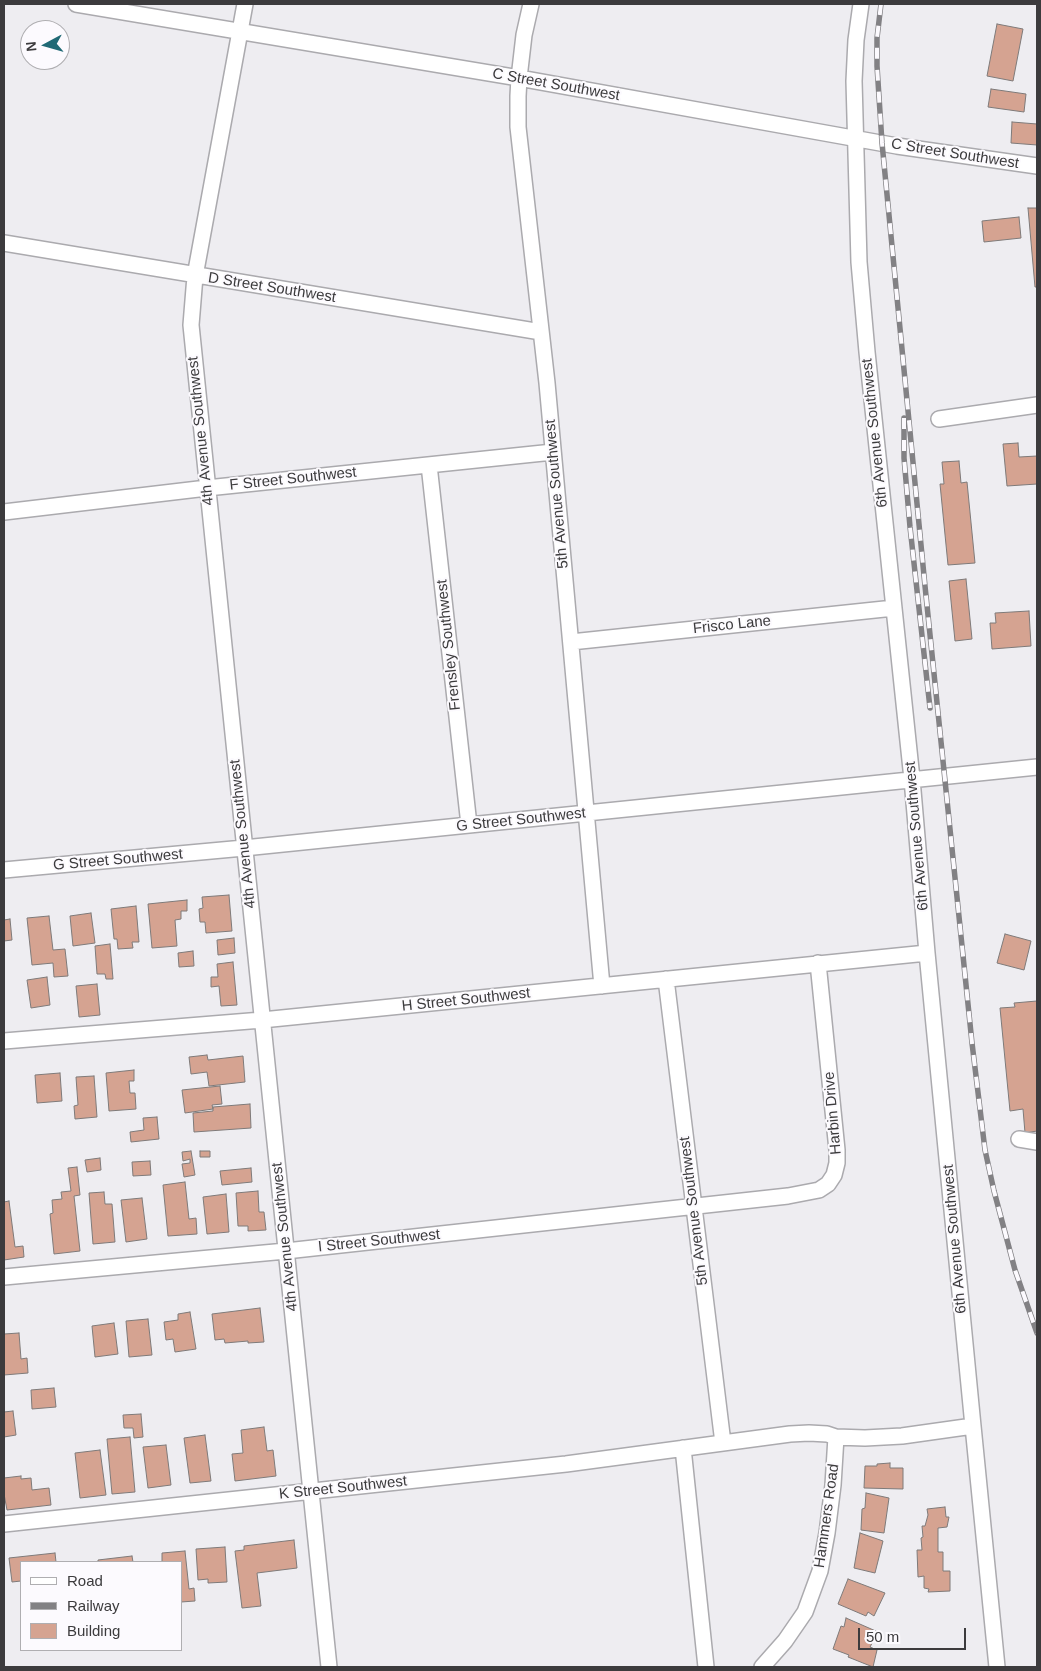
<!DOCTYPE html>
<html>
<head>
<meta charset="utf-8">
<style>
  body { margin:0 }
  #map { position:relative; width:1041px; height:1671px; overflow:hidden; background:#eeedf1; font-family:Arial,sans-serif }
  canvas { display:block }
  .frame { position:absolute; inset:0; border:5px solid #3c3b3d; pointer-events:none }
  .legend { position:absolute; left:20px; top:1561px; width:162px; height:90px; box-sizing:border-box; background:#fcfafe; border:1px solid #afaeb1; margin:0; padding:6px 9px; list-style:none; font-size:15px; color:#3c3b3d }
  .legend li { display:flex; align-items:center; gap:10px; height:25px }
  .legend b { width:25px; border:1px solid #afaeb1 }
  .north { position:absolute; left:20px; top:20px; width:50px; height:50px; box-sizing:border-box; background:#fcfafe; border:1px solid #afaeb1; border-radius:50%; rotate:264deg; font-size:14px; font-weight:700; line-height:20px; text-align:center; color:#3c3b3d }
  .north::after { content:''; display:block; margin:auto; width:18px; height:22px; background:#206975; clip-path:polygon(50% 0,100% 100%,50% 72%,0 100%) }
  .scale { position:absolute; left:858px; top:1628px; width:108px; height:22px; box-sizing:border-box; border:2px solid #3c3b3d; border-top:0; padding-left:6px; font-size:15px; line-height:18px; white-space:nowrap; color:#3c3b3d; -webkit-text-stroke:4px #fcfafe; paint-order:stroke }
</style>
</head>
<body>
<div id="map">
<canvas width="1041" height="1671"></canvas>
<div class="frame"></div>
<ul class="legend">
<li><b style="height:6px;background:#fff"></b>Road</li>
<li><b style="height:6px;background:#828184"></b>Railway</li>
<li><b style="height:14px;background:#d5a391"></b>Building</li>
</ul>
<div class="north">N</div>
<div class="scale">50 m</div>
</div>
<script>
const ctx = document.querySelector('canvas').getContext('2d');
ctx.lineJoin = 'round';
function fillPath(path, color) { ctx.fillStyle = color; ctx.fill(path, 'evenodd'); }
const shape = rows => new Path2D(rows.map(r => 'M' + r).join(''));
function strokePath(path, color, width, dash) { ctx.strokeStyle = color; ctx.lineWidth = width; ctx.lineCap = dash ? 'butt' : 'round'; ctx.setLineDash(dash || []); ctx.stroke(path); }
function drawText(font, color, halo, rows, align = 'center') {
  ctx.font = font + ' Arial,sans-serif'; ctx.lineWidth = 4; ctx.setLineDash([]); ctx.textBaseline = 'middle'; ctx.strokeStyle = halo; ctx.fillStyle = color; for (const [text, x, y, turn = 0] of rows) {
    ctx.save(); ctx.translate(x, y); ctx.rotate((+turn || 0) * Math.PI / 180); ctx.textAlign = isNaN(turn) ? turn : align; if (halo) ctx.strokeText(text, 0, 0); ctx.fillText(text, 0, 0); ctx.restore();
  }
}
const building = shape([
  [997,24,1023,29,1013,81,987,76,997,24],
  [991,89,1026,94,1024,112,988,107,991,89],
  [1012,122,1037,124,1037,145,1011,143,1012,122],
  [1028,208,1037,208,1037,287,1035,287,1028,208],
  [1019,217,1021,238,984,242,982,221,1019,217],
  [1018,443,1019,457,1037,456,1037,484,1007,486,1003,444,1018,443],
  [959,461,961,483,967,482,975,563,948,565,940,484,944,484,942,462,959,461],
  [966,579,972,639,955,641,949,581,966,579],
  [1029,611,1031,646,992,649,990,623,996,623,995,613,1029,611],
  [229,895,232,931,206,933,205,922,200,922,199,909,203,908,202,897,229,895],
  [187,900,187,911,181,911,181,919,175,920,177,946,152,948,148,904,187,900],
  [136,906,139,942,132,942,133,948,118,949,117,939,114,939,111,909,136,906],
  [91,913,95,943,73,946,70,916,91,913],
  [49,916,53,950,65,949,68,976,54,977,53,963,32,965,27,918,49,916],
  [10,919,12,940,4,941,4,920,10,919],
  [1005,934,1031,941,1024,970,997,963,1005,934],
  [234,938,235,953,218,955,217,940,234,938],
  [110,944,113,979,106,979,105,974,97,974,95,946,110,944],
  [193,951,194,966,179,967,178,953,193,951],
  [233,962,237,1005,221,1006,219,986,211,987,211,977,218,977,217,964,233,962],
  [47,977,50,1005,31,1008,27,980,47,977],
  [97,984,100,1015,79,1017,76,986,97,984],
  [1037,1001,1037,1131,1025,1133,1023,1109,1010,1111,1000,1008,1015,1007,1014,1003,1037,1001],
  [207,1055,208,1060,243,1056,245,1082,209,1086,207,1072,191,1074,189,1057,207,1055],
  [134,1070,134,1081,129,1081,130,1093,135,1093,136,1109,109,1111,106,1073,134,1070],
  [60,1073,62,1101,37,1103,35,1075,60,1073],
  [94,1076,97,1117,75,1119,74,1106,78,1105,76,1077,94,1076],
  [220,1086,222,1104,212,1105,213,1109,185,1113,182,1090,220,1086],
  [250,1104,251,1128,194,1132,193,1113,213,1111,213,1107,250,1104],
  [157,1117,159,1139,131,1142,130,1132,144,1130,143,1118,157,1117],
  [191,1151,195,1175,184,1177,182,1164,190,1163,190,1159,183,1161,182,1152,191,1151],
  [200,1151,210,1151,210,1157,200,1157,200,1151],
  [100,1158,101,1170,87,1172,85,1160,100,1158],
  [150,1161,151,1175,133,1176,132,1162,150,1161],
  [77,1167,80,1195,74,1196,80,1251,54,1254,50,1214,53,1213,52,1200,62,1199,61,1192,71,1191,68,1168,77,1167],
  [251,1168,252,1182,222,1185,220,1171,251,1168],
  [185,1182,189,1219,196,1218,197,1234,168,1236,163,1185,185,1182],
  [258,1191,259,1212,264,1212,266,1230,248,1231,248,1226,238,1226,236,1193,258,1191],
  [104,1192,105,1204,112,1204,115,1242,93,1244,89,1193,104,1192],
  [226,1194,229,1232,207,1234,203,1197,226,1194],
  [142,1198,147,1239,126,1242,121,1200,142,1198],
  [9,1201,15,1247,23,1246,24,1257,4,1260,4,1202,9,1201],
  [260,1308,264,1342,248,1343,248,1341,225,1343,224,1339,215,1340,212,1314,260,1308],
  [190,1312,196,1349,175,1352,173,1339,166,1340,164,1322,178,1320,178,1314,190,1312],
  [148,1319,152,1355,129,1357,126,1321,148,1319],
  [114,1323,118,1354,95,1357,92,1326,114,1323],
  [19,1333,21,1359,27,1358,28,1373,4,1375,4,1334,19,1333],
  [54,1388,56,1407,32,1409,31,1390,54,1388],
  [13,1411,16,1435,4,1437,4,1412,13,1411],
  [141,1414,143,1437,134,1438,133,1428,124,1428,123,1415,141,1414],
  [264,1427,267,1451,273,1450,276,1476,235,1481,232,1454,243,1453,241,1430,264,1427],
  [205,1435,211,1481,190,1483,184,1438,205,1435],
  [130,1437,135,1492,112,1494,107,1439,130,1437],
  [166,1445,171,1485,148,1488,143,1447,166,1445],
  [100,1450,106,1495,80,1498,75,1453,100,1450],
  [890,1463,890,1468,903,1468,903,1489,864,1488,865,1466,877,1466,877,1464,890,1463],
  [21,1476,21,1479,31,1478,32,1490,49,1488,51,1505,7,1510,4,1494,4,1478,21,1476],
  [866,1493,889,1498,884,1533,861,1530,862,1509,865,1508,866,1493],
  [945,1507,946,1517,949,1517,947,1527,938,1528,938,1552,943,1552,943,1571,950,1571,950,1591,928,1592,929,1589,924,1588,924,1576,918,1577,917,1550,922,1550,921,1538,923,1537,922,1526,925,1526,928,1515,927,1509,945,1507],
  [860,1533,883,1541,875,1573,854,1568,860,1533],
  [294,1540,297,1568,257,1573,261,1606,242,1608,235,1551,244,1550,244,1546,294,1540],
  [225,1547,227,1582,208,1583,208,1579,198,1580,196,1549,225,1547],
  [185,1551,189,1589,194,1588,195,1601,181,1602,181,1562,162,1562,162,1553,185,1551],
  [55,1553,56,1562,61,1562,21,1562,21,1581,12,1582,9,1558,55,1553],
  [132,1556,133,1562,98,1562,98,1560,132,1556],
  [848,1579,885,1593,874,1616,868,1612,866,1616,838,1604,848,1579],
  [846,1618,878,1632,870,1647,877,1650,873,1667,848,1657,849,1655,833,1649,841,1626,844,1627,846,1618]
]);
fillPath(building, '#d5a391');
strokePath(building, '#7e7a79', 1);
const street = shape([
  [76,4,519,78,897,146,1037,166],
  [245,4,195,276,191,325,329,1667],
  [531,4,524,35,519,78,518,96,518,127,547,383,602,986],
  [861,4,856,40,854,81,859,262,867,352,912,779,927,953,973,1426,997,1667],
  [4,243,541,332],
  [939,419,1037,405],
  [429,465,469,825],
  [4,512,207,488,553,452],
  [571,642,894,608],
  [4,870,244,848,1037,767],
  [666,979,723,1443],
  [4,1041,262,1020,927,953],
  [1019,1139,1037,1142],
  [4,1277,286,1251,788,1196,819,1190,828,1184,834,1175,837,1163,837,1150,818,963],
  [683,1448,706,1667],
  [4,1524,566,1464,790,1434,809,1433,827,1434,836,1437,865,1438,902,1436,973,1426],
  [762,1667,785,1641,805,1612,820,1571,827,1533,833,1485,836,1437]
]);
strokePath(street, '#abaaae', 18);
strokePath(street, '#fff', 15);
const rail = shape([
  [881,4,877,38,877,66,882,143,925,586,972,1043,985,1150,994,1191,1015,1270,1037,1333],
  [904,418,904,458,910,527,930,708]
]);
strokePath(rail, '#828184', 5.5);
strokePath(rail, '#fcfafe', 4, [11]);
drawText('15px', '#3c3b3d', '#fcfafe', [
  ["C Street Southwest",556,85,10],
  ["C Street Southwest",955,154,9],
  ["D Street Southwest",272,288,9],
  ["4th Avenue Southwest",201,431,-96],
  ["6th Avenue Southwest",875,433,-96],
  ["F Street Southwest",293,479,-6],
  ["5th Avenue Southwest",557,494,-95],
  ["Frisco Lane",732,625,-6],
  ["Frensley Southwest",449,645,-96],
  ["G Street Southwest",521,820,-6],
  ["4th Avenue Southwest",243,834,-96],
  ["6th Avenue Southwest",917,836,-95],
  ["G Street Southwest",118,860,-5],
  ["H Street Southwest",466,1000,-6],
  ["Harbin Drive",833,1113,-95],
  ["5th Avenue Southwest",694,1211,-97],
  ["4th Avenue Southwest",285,1237,-96],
  ["6th Avenue Southwest",955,1239,-95],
  ["I Street Southwest",379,1241,-6],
  ["K Street Southwest",343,1488,-6],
  ["Hammers Road",827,1516,-82]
]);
</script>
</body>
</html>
